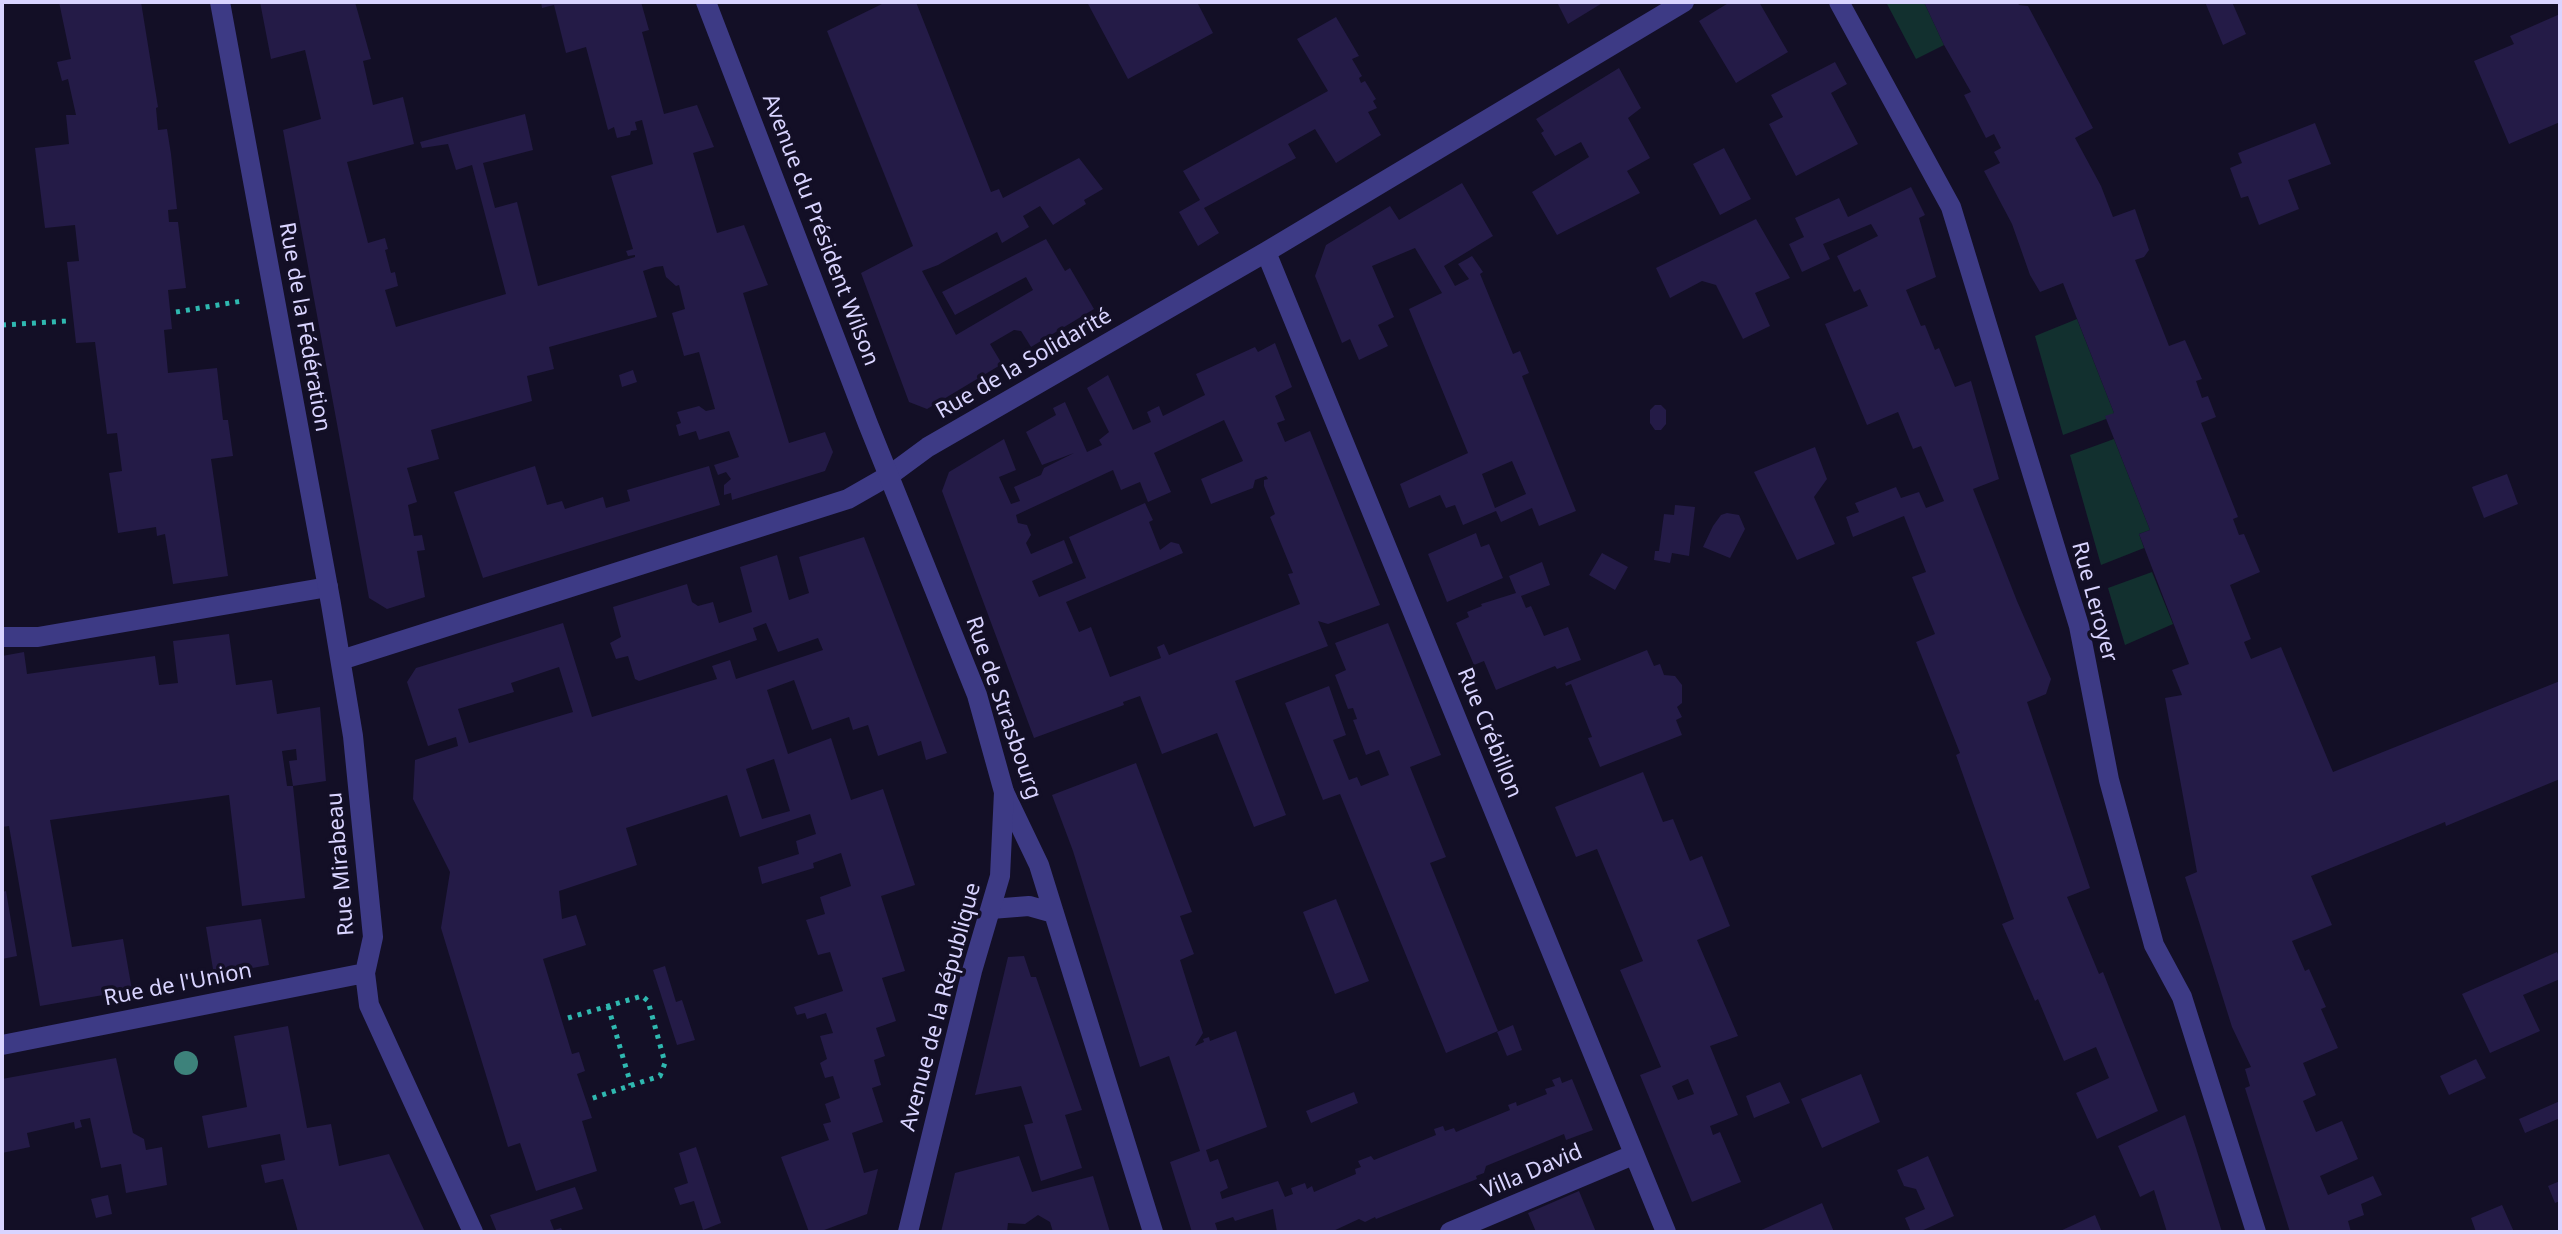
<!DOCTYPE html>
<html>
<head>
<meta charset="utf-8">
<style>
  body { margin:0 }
  #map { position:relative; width:2562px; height:1234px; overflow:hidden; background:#130f26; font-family:"Noto Sans",sans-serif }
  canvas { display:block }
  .frame { position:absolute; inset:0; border:4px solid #d9d4ff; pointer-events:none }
</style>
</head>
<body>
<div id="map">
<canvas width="2562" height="1234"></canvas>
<div class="frame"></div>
</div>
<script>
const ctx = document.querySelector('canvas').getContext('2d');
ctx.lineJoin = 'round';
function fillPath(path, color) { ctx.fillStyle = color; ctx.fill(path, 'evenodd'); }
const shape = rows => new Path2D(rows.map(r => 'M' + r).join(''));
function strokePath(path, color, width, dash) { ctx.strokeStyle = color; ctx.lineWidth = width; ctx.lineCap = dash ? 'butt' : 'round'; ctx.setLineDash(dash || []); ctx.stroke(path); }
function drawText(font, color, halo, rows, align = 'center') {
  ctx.font = font + ' "Noto Sans",sans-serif'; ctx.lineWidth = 7; ctx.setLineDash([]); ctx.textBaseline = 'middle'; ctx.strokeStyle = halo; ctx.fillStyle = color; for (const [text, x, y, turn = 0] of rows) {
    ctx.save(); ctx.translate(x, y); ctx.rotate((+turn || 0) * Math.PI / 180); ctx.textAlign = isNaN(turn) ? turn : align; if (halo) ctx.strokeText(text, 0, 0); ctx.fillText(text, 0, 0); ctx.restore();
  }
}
fillPath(shape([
  [1886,2,1910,2,1911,4,1924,2,1944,45,1916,59],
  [2077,319,2114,413,2106,419,2063,435,2035,336],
  [2114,439,2150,530,2139,534,2144,548,2101,565,2070,455],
  [2152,572,2173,624,2125,645,2108,588]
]), '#12302f');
fillPath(shape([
  [59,2,141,2,158,107,156,108,158,130,167,129,171,154,177,209,168,210,169,222,178,222,186,288,168,290,172,329,164,330,168,373,217,368,223,420,228,420,233,456,211,459,228,576,173,584,165,534,157,536,156,527,118,533,109,473,122,471,117,433,107,434,95,342,76,343,67,262,79,261,75,225,45,228,35,148,69,144,66,115,76,115,68,79,62,81,57,62,71,59],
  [260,2,355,2,371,59,363,61,373,105,403,97,414,144,347,162,368,243,385,238,388,249,385,250,391,273,395,272,398,286,385,290,396,327,506,294,472,165,456,170,448,144,422,148,420,142,525,114,533,150,483,163,495,208,517,202,538,286,635,257,635,255,628,256,626,251,633,249,611,176,653,164,642,120,635,122,637,130,631,131,630,135,617,138,614,127,608,130,586,47,566,53,554,5,542,8,541,2,641,2,649,30,642,32,664,114,697,105,714,147,693,153,717,233,744,225,768,285,743,293,789,443,825,432,833,452,825,471,732,500,731,493,724,495,724,485,731,479,726,472,718,475,714,465,739,457,729,431,699,440,696,431,679,436,676,425,681,423,677,412,699,406,706,411,715,409,699,352,684,356,672,313,685,309,679,285,676,286,666,277,663,266,655,267,643,271,657,317,549,347,554,369,527,376,532,401,431,430,439,459,407,468,417,502,408,505,414,536,422,535,425,550,417,551,425,597,387,609,369,598,283,130,321,119,305,50,271,59],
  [886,2,916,2,991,192,999,189,1003,198,1079,158,1103,189,1084,200,1086,204,1053,225,1040,206,1023,216,1029,227,1002,243,997,232,938,265,922,271,956,335,1033,290,1026,277,955,315,942,292,1046,239,1065,271,1070,268,1094,309,1031,347,1021,331,1014,330,990,344,1002,364,927,409,909,402,861,273,913,246,827,31],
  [1087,2,1197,2,1213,33,1128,79],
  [1557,2,1604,2,1568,24],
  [1730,2,1759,2,1788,52,1736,83,1699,21],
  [1924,2,2017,2,2019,5,2028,6,2093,128,2075,138,2101,186,2113,217,2135,209,2149,250,2144,257,2135,260,2169,346,2185,340,2202,379,2196,381,2202,398,2208,396,2216,417,2201,423,2238,517,2233,519,2239,535,2244,534,2260,572,2230,585,2251,639,2244,642,2251,659,2281,647,2333,772,2560,681,2560,779,2446,826,2445,822,2311,876,2332,925,2292,941,2305,971,2309,969,2326,1007,2321,1009,2338,1048,2303,1063,2316,1095,2303,1101,2316,1132,2342,1121,2358,1159,2320,1176,2328,1195,2373,1176,2382,1195,2361,1204,2364,1215,2348,1221,2351,1232,2290,1232,2245,1088,2250,1086,2245,1069,2251,1067,2232,1027,2185,877,2197,872,2165,698,2182,695,2172,670,2189,664,2139,534,2150,530,2105,416,2114,413,2063,283,2040,292,2030,275,2012,224,1984,171,2000,163,1994,152,2001,148,1994,134,1986,138,1964,95,1971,92,1944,45],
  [2205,2,2232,2,2246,34,2223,45],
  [2560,14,2560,122,2509,144,2474,61,2514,44,2510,36],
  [1336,17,1359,56,1352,59,1362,76,1359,78,1361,83,1365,81,1376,99,1373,101,1377,108,1368,112,1381,135,1336,163,1315,129,1288,144,1296,158,1204,208,1219,233,1198,246,1179,212,1200,200,1183,171,1328,91,1297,39],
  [1835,62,1847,84,1831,93,1858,144,1796,176,1769,124,1783,117,1771,95],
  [1619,68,1641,108,1628,118,1650,158,1627,171,1640,193,1557,235,1532,192,1589,157,1581,142,1555,156,1541,133,1544,131,1536,119],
  [2315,123,2331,164,2288,180,2299,209,2259,225,2248,196,2241,198,2230,168,2242,163,2238,153],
  [1724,148,1751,199,1720,215,1693,164],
  [1462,183,1493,236,1444,266,1455,286,1469,279,1458,264,1472,256,1483,272,1480,274,1513,354,1520,351,1529,373,1522,376,1576,511,1539,526,1532,508,1501,522,1496,511,1463,525,1455,505,1446,508,1440,495,1409,508,1400,484,1468,453,1409,309,1442,293,1415,248,1372,266,1394,317,1378,325,1388,346,1359,360,1350,339,1342,343,1315,276,1326,245,1390,206,1399,220],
  [1512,461,1526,494,1495,508,1482,474],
  [1911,187,1925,215,1919,218,1936,277,1906,290,1921,326,1925,325,1935,350,1939,348,1955,387,1971,381,1999,479,1973,489,2017,601,2051,679,2046,694,2027,702,2090,888,2067,897,2099,974,2103,972,2158,1111,2097,1139,2076,1093,2109,1078,2096,1047,2064,1061,2038,999,2035,1001,2002,924,2014,919,1956,755,1960,753,1916,642,1935,634,1912,577,1926,572,1904,516,1853,537,1846,517,1859,512,1855,503,1896,487,1901,498,1919,492,1926,508,1944,501,1921,446,1913,449,1898,412,1867,425,1825,324,1868,306,1860,289,1854,292,1837,256,1878,236,1871,224,1823,244,1830,259,1802,272,1789,244,1804,237,1795,218,1839,198,1848,217],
  [1756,219,1790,278,1755,293,1770,326,1743,339,1716,285,1702,281,1670,298,1656,268],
  [1275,343,1292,387,1275,396,1285,420,1277,423,1285,442,1310,431,1380,605,1328,624,1318,621,1328,646,1235,681,1286,815,1254,827,1217,733,1162,754,1140,696,1123,702,1124,705,1034,738,942,491,949,472,1004,439,1016,470,999,477,1011,504,1020,501,1014,487,1041,475,1044,468,1074,453,1042,465,1026,432,1056,415,1053,408,1065,402,1087,452,1102,445,1099,440,1109,432,1087,388,1108,375,1133,430,1151,422,1147,412,1159,406,1163,416,1205,395,1196,374,1255,347,1258,352],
  [1224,420,1243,461,1201,479,1211,504,1253,488,1255,480,1266,476,1268,479,1264,480,1264,486,1275,514,1270,517,1293,573,1288,574,1300,604,1169,655,1164,644,1157,647,1161,658,1110,677,1091,627,1079,632,1066,602,1183,553,1179,544,1171,542,1160,550,1149,522,1153,520,1145,503,1069,537,1086,578,1039,597,1032,581,1073,563,1064,540,1031,554,1026,543,1031,535,1027,525,1018,523,1016,515,1113,470,1121,490,1140,482,1148,502,1171,492,1154,453],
  [633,370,637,382,622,387,619,375],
  [1655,405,1661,405,1666,410,1666,424,1661,430,1655,430,1650,423,1650,410],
  [1815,447,1827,479,1814,497,1835,544,1797,560,1754,472],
  [535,466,547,505,562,501,565,509,603,497,606,508,630,501,627,490,709,466,720,505,483,578,454,492],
  [2507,474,2518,504,2484,518,2472,487],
  [1675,505,1695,507,1689,556,1672,553,1670,563,1654,560,1655,551,1659,551,1664,514,1674,515],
  [1727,513,1739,515,1745,529,1730,558,1703,547,1713,526,1721,515],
  [1476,533,1481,547,1489,544,1503,578,1447,602,1428,554],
  [864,537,947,753,926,760,921,741,878,756,868,725,853,730,849,717,812,730,794,680,767,690,788,754,831,738,851,800,883,789,915,885,881,896,905,971,882,978,896,1021,876,1028,885,1056,874,1060,881,1085,872,1088,883,1122,852,1133,864,1173,878,1169,867,1214,819,1232,809,1232,781,1157,829,1140,823,1124,831,1122,825,1104,840,1098,833,1076,825,1078,820,1063,827,1059,820,1036,833,1033,826,1013,807,1019,805,1013,797,1015,794,1007,843,991,830,952,818,955,806,920,825,914,820,897,851,886,841,853,813,863,814,868,762,884,758,867,799,854,796,841,816,834,810,814,740,837,727,795,626,828,637,865,559,891,562,919,576,915,586,945,543,959,572,1054,579,1052,585,1071,577,1074,592,1118,582,1121,597,1171,536,1191,520,1143,508,1147,441,928,450,872,413,799,415,760,458,746,456,737,428,746,407,682,416,668,563,623,592,717,717,679,712,666,730,660,736,679,823,650,818,638,778,652,766,623,753,628,757,640,639,681,635,679,628,656,616,659,610,643,621,637,613,607,687,584,692,602,698,606,713,602,719,623,752,612,740,567,777,555,789,600,809,593,799,557],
  [559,667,573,712,469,743,458,709,514,692,511,683],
  [774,759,790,811,762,819,746,769],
  [1602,553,1628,567,1615,590,1589,575],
  [1542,562,1550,585,1521,596,1526,608,1531,606,1544,636,1568,627,1581,660,1557,669,1555,666,1496,690,1484,661,1474,665,1456,623,1469,617,1467,612,1482,606,1481,604,1516,593,1509,576],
  [1388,623,1441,755,1410,767,1446,857,1430,863,1498,1031,1446,1053,1340,794,1323,800,1285,703,1329,686,1346,735,1333,740,1349,780,1357,777,1361,786,1389,775,1379,750,1366,755,1353,720,1357,719,1353,708,1348,709,1335,675,1346,670,1335,643],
  [229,634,236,685,272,680,277,714,320,707,326,781,293,786,305,898,242,906,229,795,50,820,72,947,123,939,132,990,40,1006,9,826,2,827,2,656,24,652,27,674,155,656,159,685,178,683,173,641],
  [296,749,297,760,289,761,293,786,287,786,282,751],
  [1647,650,1654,666,1660,664,1664,675,1675,676,1682,685,1682,703,1677,707,1682,717,1676,720,1682,735,1600,767,1588,738,1592,737,1571,684,1566,686,1565,683],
  [1136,763,1192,912,1180,916,1194,954,1180,960,1203,1033,1195,1046,1204,1042,1203,1039,1209,1037,1210,1041,1236,1031,1267,1127,1206,1150,1210,1162,1218,1159,1228,1188,1220,1192,1222,1199,1278,1181,1285,1197,1293,1194,1291,1188,1305,1183,1307,1189,1312,1186,1314,1192,1356,1174,1355,1169,1361,1167,1358,1161,1371,1156,1374,1160,1436,1135,1434,1129,1443,1126,1445,1131,1454,1128,1456,1132,1510,1110,1508,1105,1516,1102,1517,1106,1547,1094,1545,1089,1555,1086,1552,1080,1560,1077,1562,1083,1572,1079,1593,1130,1566,1140,1564,1134,1486,1166,1484,1173,1476,1176,1477,1179,1376,1219,1375,1217,1365,1222,1359,1219,1331,1232,1277,1232,1273,1209,1235,1221,1233,1217,1215,1223,1218,1232,1192,1232,1170,1162,1200,1151,1169,1056,1140,1067,1073,851,1052,795],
  [1643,772,1663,822,1673,819,1690,861,1702,856,1730,926,1697,940,1738,1036,1710,1046,1738,1115,1710,1126,1713,1135,1720,1132,1741,1182,1692,1202,1640,1075,1661,1067,1620,970,1643,961,1597,849,1576,857,1555,807],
  [1688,1079,1694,1094,1678,1100,1672,1086],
  [6,891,17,956,2,959,2,892],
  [1336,899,1369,981,1335,994,1303,912],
  [261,919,269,965,214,975,206,927],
  [2557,952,2560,959,2560,979,2523,995,2540,1031,2490,1053,2462,994],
  [1024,956,1031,977,1036,977,1082,1110,1065,1115,1082,1168,1041,1181,1024,1125,1033,1123,1021,1086,975,1095,1008,957],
  [665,966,676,1002,682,1000,695,1040,677,1045,653,970],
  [1513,1025,1522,1050,1507,1056,1497,1032],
  [288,1026,307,1128,331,1124,339,1166,389,1154,425,1232,298,1232,283,1179,265,1183,261,1165,285,1160,280,1134,208,1148,202,1116,247,1107,234,1036],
  [116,1058,133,1133,144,1139,146,1150,162,1147,167,1185,126,1193,121,1164,101,1168,90,1118,80,1120,82,1127,75,1129,74,1122,27,1133,30,1147,2,1153,2,1079],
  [2476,1059,2486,1078,2449,1095,2440,1076],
  [1861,1074,1880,1122,1822,1148,1801,1099],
  [1780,1082,1790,1103,1754,1118,1746,1096],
  [1354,1092,1358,1103,1311,1123,1306,1111],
  [2560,1101,2560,1118,2525,1133,2519,1119],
  [2185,1115,2196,1148,2222,1232,2167,1232,2154,1190,2140,1197,2118,1146],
  [696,1147,721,1223,703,1230,694,1201,680,1205,674,1188,688,1183,679,1153],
  [1019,1156,1032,1192,1093,1176,1110,1232,1053,1232,1050,1222,1038,1215,1025,1224,1008,1223,1007,1232,941,1232,955,1173],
  [1928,1156,1954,1216,1919,1232,1911,1232,1905,1218,1925,1209,1916,1189,1904,1186,1897,1170],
  [2560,1181,2560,1201,2555,1203,2548,1186],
  [575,1187,583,1209,550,1220,554,1230,561,1228,563,1232,497,1232,490,1215],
  [1579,1191,1596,1232,1536,1232,1528,1213],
  [108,1195,112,1214,96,1218,91,1199],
  [1822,1203,1834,1232,1757,1232],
  [2502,1205,2514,1232,2476,1232,2471,1218],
  [2095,1215,2102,1232,2058,1232]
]), '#241b47');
strokePath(shape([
  [176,312,242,301],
  [2,325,68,321],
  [608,1006,631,1085],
  [568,1018,642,996,648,1001,665,1063,660,1076,590,1099]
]), '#2fb8b0', 5, [4, 6]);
strokePath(shape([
  [2,637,38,637,328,587]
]), '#3d3a85', 20);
strokePath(shape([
  [220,2,331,604,353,736,373,937,365,973,369,1005,473,1232],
  [1839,2,1951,207,2079,626,2109,780,2154,945,2182,997,2256,1232],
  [1266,252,1666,1232],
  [341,660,848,499,890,475,928,447,1266,252,1684,2],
  [1004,792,1039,865,1153,1232],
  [991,909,1029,906,1054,913],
  [2,1045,365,973],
  [1450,1232,1633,1155]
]), '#3d3a85', 20);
strokePath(shape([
  [706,2,868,424,977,695,1004,792,1000,876,972,971,908,1232]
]), '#3d3a85', 20);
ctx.fillStyle = '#3d827b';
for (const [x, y] of [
  [186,1063]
]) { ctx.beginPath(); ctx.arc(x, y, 12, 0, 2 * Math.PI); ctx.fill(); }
drawText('22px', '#d9d4ff', '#130f26', [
  ["Avenue du Président Wilson",820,230,69],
  ["Rue de la Fédération",304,327,80],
  ["Rue de la Solidarité",1024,364,-30],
  ["Rue Leroyer",2094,602,75],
  ["Rue de Strasbourg",1003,708,71],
  ["Rue Crébillon",1489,733,68],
  ["Rue Mirabeau",341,864,-95],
  ["Rue de l'Union",178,985,-11],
  ["Avenue de la République",941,1007,-75],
  ["Villa David",1532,1172,-23]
]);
</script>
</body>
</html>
